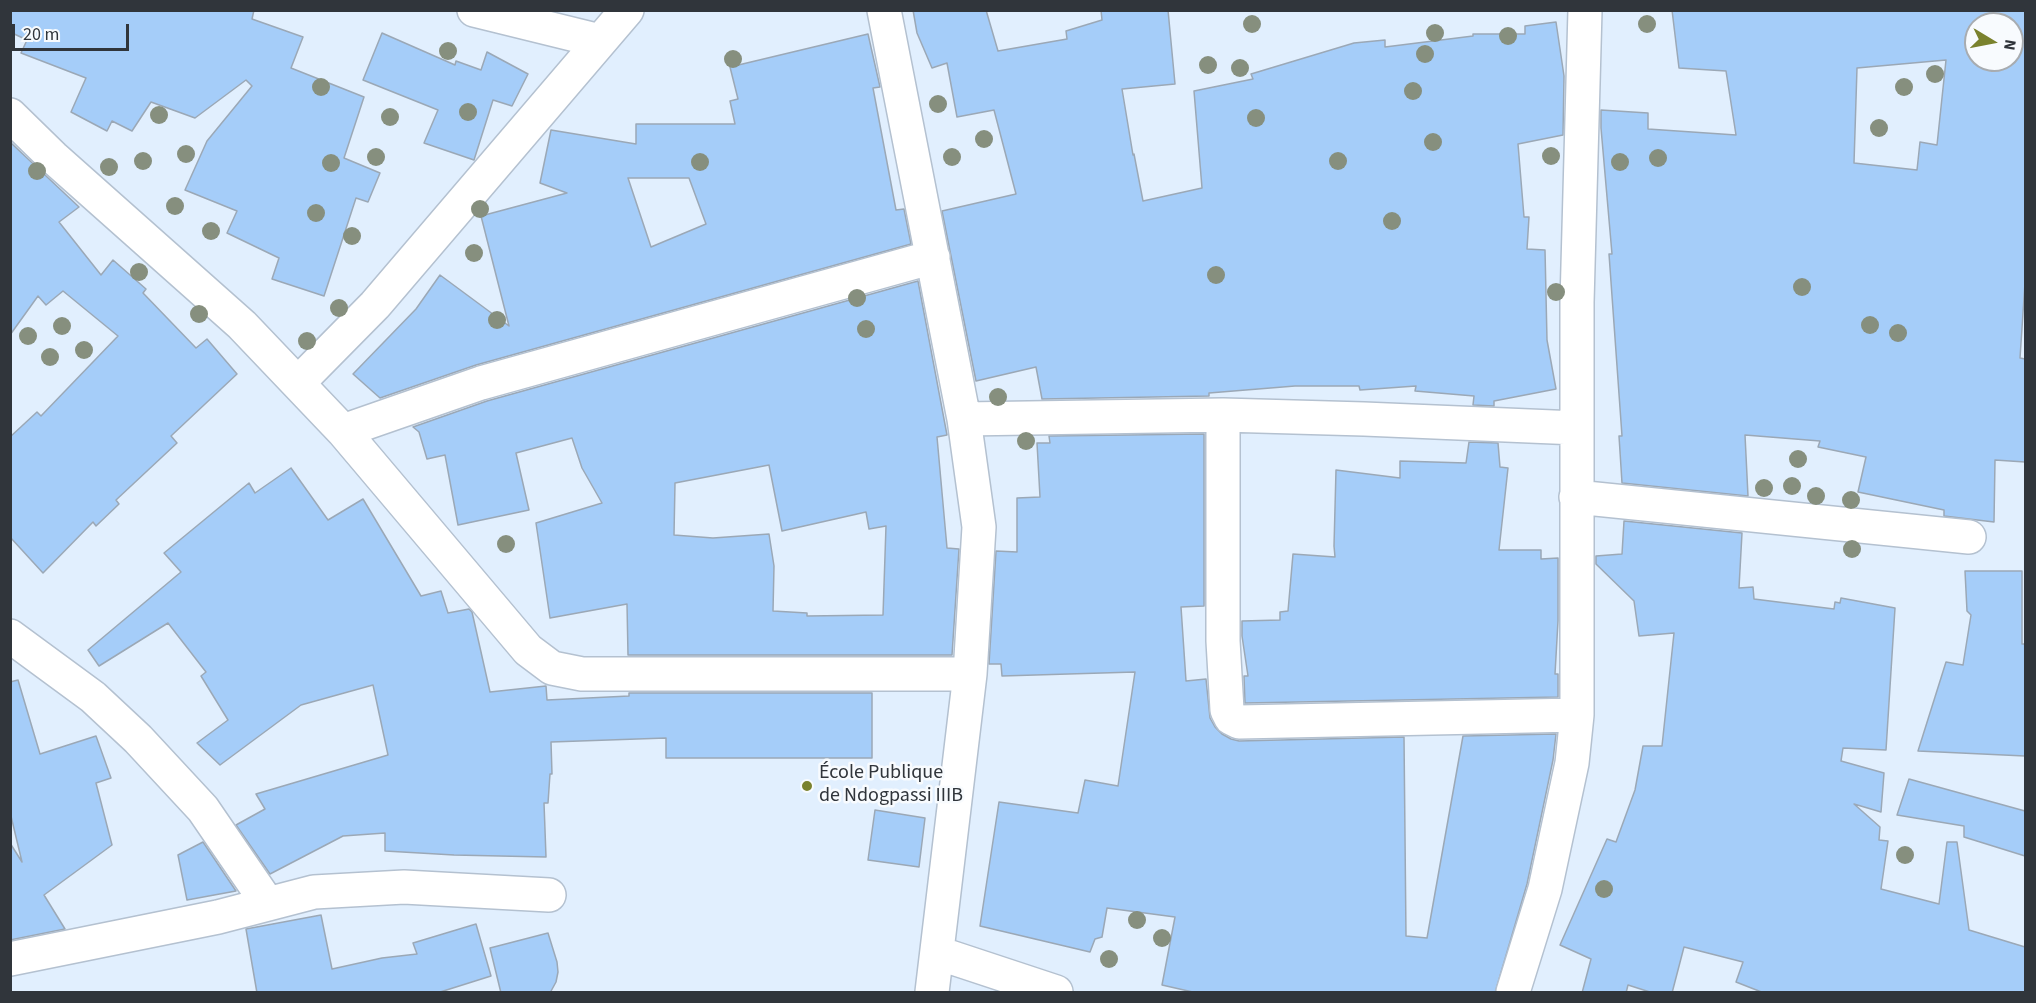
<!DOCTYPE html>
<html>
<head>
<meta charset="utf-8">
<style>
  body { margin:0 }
  #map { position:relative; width:2036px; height:1003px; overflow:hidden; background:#e1effe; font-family:"Source Sans 3",sans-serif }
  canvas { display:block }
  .frame { position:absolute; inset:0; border:12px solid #30353b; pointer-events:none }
  .north { position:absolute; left:1964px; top:12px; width:60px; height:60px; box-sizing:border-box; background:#f8fbfe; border:2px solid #a8acb0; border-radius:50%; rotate:100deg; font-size:16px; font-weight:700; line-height:24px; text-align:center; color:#30353b }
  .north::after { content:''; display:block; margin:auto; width:21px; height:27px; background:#7a822e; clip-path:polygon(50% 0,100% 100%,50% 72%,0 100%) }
  .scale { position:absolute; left:12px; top:24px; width:117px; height:27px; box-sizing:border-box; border:3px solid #30353b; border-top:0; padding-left:8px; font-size:18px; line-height:21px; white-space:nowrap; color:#30353b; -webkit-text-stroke:4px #f8fbfe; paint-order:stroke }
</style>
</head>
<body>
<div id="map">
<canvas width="2036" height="1003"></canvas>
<div class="frame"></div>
<div class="north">N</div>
<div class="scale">20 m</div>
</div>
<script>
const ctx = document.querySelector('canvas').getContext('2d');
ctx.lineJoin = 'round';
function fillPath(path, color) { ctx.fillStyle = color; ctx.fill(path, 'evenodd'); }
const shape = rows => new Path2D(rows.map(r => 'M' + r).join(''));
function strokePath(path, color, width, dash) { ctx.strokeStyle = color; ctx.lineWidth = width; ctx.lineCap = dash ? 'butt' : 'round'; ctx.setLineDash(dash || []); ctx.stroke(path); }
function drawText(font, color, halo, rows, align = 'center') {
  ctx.font = font + ' "Source Sans 3",sans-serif'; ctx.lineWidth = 5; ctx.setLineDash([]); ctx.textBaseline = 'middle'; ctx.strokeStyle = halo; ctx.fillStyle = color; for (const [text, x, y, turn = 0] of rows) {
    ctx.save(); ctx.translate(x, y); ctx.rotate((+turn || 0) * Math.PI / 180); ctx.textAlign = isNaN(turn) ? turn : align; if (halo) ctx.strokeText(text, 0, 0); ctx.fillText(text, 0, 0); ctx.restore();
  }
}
const building = shape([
  [10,10,254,10,252,19,303,37,291,68,364,97,344,158,380,173,368,202,356,198,324,296,272,279,279,258,227,233,237,211,185,190,207,141,252,86,246,80,195,118,151,102,132,131,112,121,107,131,71,112,86,78,21,53,27,40,10,32,10,10],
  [913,10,986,10,998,51,1067,39,1066,31,1102,20,1101,10,1168,10,1175,84,1122,89,1133,155,1134,154,1143,201,1202,188,1194,91,1253,79,1251,74,1354,43,1385,40,1385,47,1473,36,1473,34,1525,34,1525,26,1556,22,1564,76,1563,135,1518,144,1524,217,1529,217,1527,249,1545,250,1547,340,1556,389,1494,401,1494,406,1473,405,1474,396,1415,391,1416,386,1360,390,1359,386,1295,386,1209,393,1209,396,1042,399,1036,367,976,381,942,211,1016,194,994,110,957,117,947,63,932,68,917,33,913,10],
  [1672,10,2025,10,2025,283,2020,358,2025,359,2025,462,1995,460,1994,522,1944,516,1944,510,1858,492,1866,457,1818,447,1820,441,1745,435,1748,496,1622,483,1619,436,1622,436,1609,254,1612,254,1601,128,1601,110,1648,113,1648,129,1736,135,1726,71,1679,68,1672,10],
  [1976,24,2012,24,2012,60,1976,60,1976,24],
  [1946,60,1937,145,1920,142,1917,170,1854,163,1857,68,1946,60],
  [382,33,455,65,456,61,481,70,487,52,528,74,512,106,493,100,474,160,424,143,438,110,363,80,382,33],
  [868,34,880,87,873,88,896,210,904,209,911,244,476,365,380,398,353,374,416,309,440,275,509,326,481,216,567,193,540,183,551,130,636,144,636,124,735,124,730,101,738,99,730,67,868,34],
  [628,178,689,178,706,224,651,247,628,178],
  [10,142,79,207,59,222,101,275,113,260,146,289,143,293,196,348,207,339,237,374,171,436,177,443,116,500,119,504,96,526,93,522,43,573,10,537,10,437,37,412,41,416,118,336,63,291,46,305,38,296,10,335,10,142],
  [918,281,947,435,937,437,947,548,959,549,952,655,628,655,627,604,550,618,536,523,602,503,582,468,572,438,516,453,529,510,458,525,445,455,427,459,419,432,413,427,487,401,918,281],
  [769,465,782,531,866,512,869,529,886,526,883,615,807,616,807,613,773,611,774,566,769,534,713,538,674,535,675,483,769,465],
  [1204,434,1204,606,1181,607,1186,681,1206,679,1210,718,1215,727,1222,734,1231,739,1239,741,1404,737,1406,936,1427,938,1463,736,1556,734,1553,760,1527,884,1495,993,1197,993,1162,985,1175,917,1107,908,1102,937,1095,939,1090,952,980,926,999,802,1078,813,1085,780,1118,786,1135,672,1002,676,1001,664,989,664,996,551,1017,552,1017,498,1040,497,1037,443,1050,443,1049,436,1204,434],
  [1469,442,1498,443,1500,467,1508,468,1499,550,1541,550,1541,559,1558,558,1558,621,1555,674,1558,674,1558,697,1245,703,1244,676,1248,676,1242,636,1242,621,1280,620,1280,612,1288,611,1293,554,1335,557,1334,546,1336,470,1400,478,1400,461,1466,463,1469,442],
  [291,468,328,520,363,499,421,596,441,591,448,613,469,609,472,612,490,692,546,686,547,700,629,696,629,693,872,693,872,758,666,758,666,738,551,742,552,774,550,774,548,803,544,803,546,857,454,855,385,851,385,833,343,836,270,874,236,825,265,809,256,794,388,755,373,685,301,705,220,765,197,743,228,720,201,676,206,672,168,623,99,666,88,650,181,572,164,553,249,483,255,493,291,468],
  [1624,521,1742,533,1739,588,1753,587,1754,599,1834,609,1835,602,1840,603,1841,598,1895,608,1886,750,1843,748,1841,761,1884,773,1881,812,1854,804,1880,827,1879,840,1888,841,1881,889,1939,904,1947,842,1957,842,1969,930,2025,947,2025,993,1764,993,1736,982,1743,962,1684,947,1672,993,1653,993,1628,985,1626,993,1582,993,1591,959,1560,945,1607,839,1616,842,1635,790,1643,746,1662,746,1674,633,1639,636,1634,601,1596,564,1596,556,1622,554,1624,521],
  [1965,571,2022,571,2022,644,2025,644,2025,756,1918,751,1946,662,1963,665,1971,615,1967,611,1965,571],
  [18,680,40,754,96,736,111,778,96,783,112,845,44,895,65,929,10,940,10,843,22,862,10,812,10,682,18,680],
  [1909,779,2025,811,2025,856,1964,837,1964,826,1897,815,1909,779],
  [875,810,925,818,919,867,868,860,875,810],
  [203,842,236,891,187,900,178,855,203,842],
  [321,915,332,969,382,958,417,954,413,943,476,924,491,976,437,993,257,993,246,929,321,915],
  [548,933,557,962,558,972,556,982,550,993,501,993,490,948,548,933]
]);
fillPath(building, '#a5cdf9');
strokePath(building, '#9ba8b6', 1.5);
const minor = shape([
  [474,10,600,41],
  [884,10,964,419,979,527,970,674,932,992],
  [10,115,53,157,242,325,343,431,528,650,552,668,582,674,970,674],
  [298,383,375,305,627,10],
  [1223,415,1223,641,1227,710,1231,718,1239,722,1577,715],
  [964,419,1223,415,1364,419,1577,428],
  [343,431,481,383,933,257],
  [1576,497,1969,537],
  [10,636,93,697,138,739,203,809,268,904],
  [938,953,1056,992],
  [10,959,218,917,314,892,404,887,549,895],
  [1513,992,1545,889,1572,763,1577,715,1577,302,1585,10]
]);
strokePath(minor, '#b4c1d0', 36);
strokePath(minor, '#fff', 33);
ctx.fillStyle = '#868f7e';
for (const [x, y] of [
  [1252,24],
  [1647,24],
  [1435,33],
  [1508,36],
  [448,51],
  [1425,54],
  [733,59],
  [1208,65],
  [1240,68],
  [1935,74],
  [321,87],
  [1904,87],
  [1413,91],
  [938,104],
  [468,112],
  [159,115],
  [390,117],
  [1256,118],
  [1879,128],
  [984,139],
  [1433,142],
  [186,154],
  [1551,156],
  [376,157],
  [952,157],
  [1658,158],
  [143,161],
  [1338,161],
  [700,162],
  [1620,162],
  [331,163],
  [109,167],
  [37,171],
  [175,206],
  [480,209],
  [316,213],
  [1392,221],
  [211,231],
  [352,236],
  [474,253],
  [139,272],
  [1216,275],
  [1802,287],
  [1556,292],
  [857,298],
  [339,308],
  [199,314],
  [497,320],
  [1870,325],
  [62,326],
  [866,329],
  [1898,333],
  [28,336],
  [307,341],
  [84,350],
  [50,357],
  [998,397],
  [1026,441],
  [1798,459],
  [1792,486],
  [1764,488],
  [1816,496],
  [1851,500],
  [506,544],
  [1852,549],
  [1905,855],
  [1604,889],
  [1137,920],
  [1162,938],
  [1109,959]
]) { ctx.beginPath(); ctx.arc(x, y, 9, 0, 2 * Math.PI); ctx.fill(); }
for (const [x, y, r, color] of [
  [807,786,6,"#7a822e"]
]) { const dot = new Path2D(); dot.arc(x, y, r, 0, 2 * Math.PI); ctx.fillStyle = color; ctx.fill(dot); strokePath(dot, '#f8fbfe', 2); }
drawText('20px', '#30353b', '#f8fbfe', [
  ["École Publique",819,774],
  ["de Ndogpassi IIIB",819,797]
], 'left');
</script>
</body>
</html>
